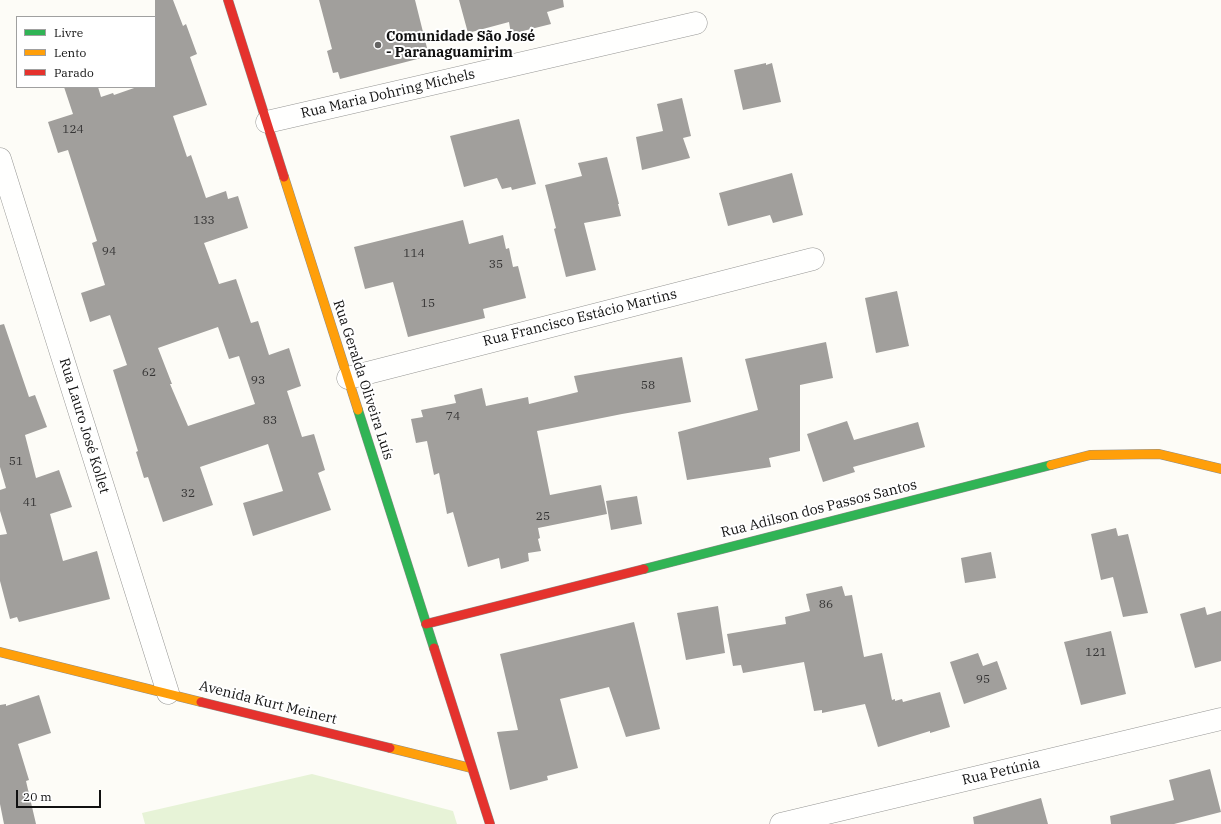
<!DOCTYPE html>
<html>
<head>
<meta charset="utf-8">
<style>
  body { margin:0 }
  #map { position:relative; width:1221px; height:824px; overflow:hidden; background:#fdfcf7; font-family:"IBM Plex Serif",serif }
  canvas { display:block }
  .legend { position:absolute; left:16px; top:16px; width:140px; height:72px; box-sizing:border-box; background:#fff; border:1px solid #a0a0a0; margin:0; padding:5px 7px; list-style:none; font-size:12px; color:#111 }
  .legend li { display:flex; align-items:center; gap:8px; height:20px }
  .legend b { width:20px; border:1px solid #a0a0a0 }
  .scale { position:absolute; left:16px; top:790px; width:85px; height:18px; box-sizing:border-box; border:2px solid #111; border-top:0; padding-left:5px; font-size:12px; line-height:14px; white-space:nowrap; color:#111; -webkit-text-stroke:3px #fff; paint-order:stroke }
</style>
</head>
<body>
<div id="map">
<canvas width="1221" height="824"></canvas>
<ul class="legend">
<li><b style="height:5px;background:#30b455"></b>Livre</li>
<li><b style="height:5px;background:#ff9f0a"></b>Lento</li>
<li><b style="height:5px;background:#e5322d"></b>Parado</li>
</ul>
<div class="scale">20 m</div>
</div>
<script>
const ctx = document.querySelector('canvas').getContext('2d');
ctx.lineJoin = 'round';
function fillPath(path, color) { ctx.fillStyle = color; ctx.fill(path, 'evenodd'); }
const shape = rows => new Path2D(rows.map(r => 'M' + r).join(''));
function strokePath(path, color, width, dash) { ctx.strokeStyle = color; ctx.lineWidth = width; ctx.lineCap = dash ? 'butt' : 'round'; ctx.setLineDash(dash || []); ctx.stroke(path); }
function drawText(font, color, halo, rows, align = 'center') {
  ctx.font = font + ' "IBM Plex Serif",serif'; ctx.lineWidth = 4; ctx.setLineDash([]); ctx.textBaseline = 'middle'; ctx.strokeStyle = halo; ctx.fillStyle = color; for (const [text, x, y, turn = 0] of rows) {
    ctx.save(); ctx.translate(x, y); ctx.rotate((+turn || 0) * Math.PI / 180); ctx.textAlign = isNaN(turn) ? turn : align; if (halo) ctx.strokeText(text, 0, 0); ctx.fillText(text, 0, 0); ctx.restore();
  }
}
fillPath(shape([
  [312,774,453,811,457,824,145,824,142,813]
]), '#e7f3d7');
fillPath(shape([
  [155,0,173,0,183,26,186,24,197,54,190,57,207,105,173,116,187,157,191,155,206,198,226,191,228,199,238,196,248,228,204,243,219,284,236,279,251,323,258,321,269,355,289,348,301,386,287,391,302,437,314,434,325,470,318,473,331,510,253,536,243,503,283,491,268,444,200,467,213,505,163,522,148,477,144,478,136,452,138,451,113,370,127,365,110,315,90,322,81,293,105,285,92,243,97,241,68,150,58,153,48,122,73,114,64,87,98,87,101,97,113,93,114,95,137,87,155,87],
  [218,327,229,359,239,356,255,404,188,426,170,384,172,384,158,348],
  [319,0,415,0,429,56,340,79,338,72,333,73,327,51,332,49],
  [459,0,563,0,564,7,547,12,551,24,511,34,509,22,468,33],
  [766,63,766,65,772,63,781,102,743,110,734,70],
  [682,98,691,136,683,138,690,158,642,170,636,137,663,131,657,104],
  [519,119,536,184,512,190,511,187,502,189,497,178,464,187,450,136],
  [607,157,619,204,618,204,621,216,584,223,596,270,566,277,554,229,556,228,545,185,582,176,578,163],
  [792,173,803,215,773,223,770,215,728,226,719,193],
  [463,220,469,244,503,235,506,249,509,248,513,267,518,266,526,298,483,309,485,318,408,337,393,282,365,289,354,247],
  [897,291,909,346,876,353,865,298],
  [4,324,29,397,35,395,47,427,25,435,36,478,59,470,72,507,50,514,63,561,97,551,110,599,19,622,17,617,10,619,0,581,0,535,7,534,0,511,0,490,6,488,0,467,0,325],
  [826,342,833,378,800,385,800,451,769,458,771,467,687,480,678,432,758,410,745,359],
  [682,357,691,402,622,414,537,431,550,495,601,485,607,514,538,528,540,538,538,539,541,551,528,553,529,561,501,569,499,558,468,567,453,512,447,514,439,473,434,475,427,441,416,443,411,419,423,417,421,410,456,403,454,395,482,388,486,406,528,397,529,404,578,392,574,376],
  [847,421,854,440,918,422,925,447,853,467,855,472,823,482,807,434],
  [637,496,642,524,611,530,606,501],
  [1116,528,1118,536,1128,534,1148,613,1123,617,1113,577,1101,580,1091,534],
  [991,552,996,578,965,583,961,558],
  [842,586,845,596,852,595,864,657,882,653,892,700,895,699,895,701,902,699,903,702,940,692,950,727,930,733,930,731,878,747,865,704,822,713,822,710,814,711,804,662,743,673,741,665,733,666,727,634,786,624,785,617,810,611,806,594],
  [718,606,725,653,686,660,677,613],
  [1205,607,1207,615,1221,611,1221,661,1195,668,1180,614],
  [634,622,660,729,626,737,609,687,560,699,578,768,547,776,548,780,510,790,497,732,518,730,500,654],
  [1111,631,1126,694,1081,705,1064,642],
  [978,653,983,666,997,661,1007,689,964,704,950,662],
  [39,695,51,733,18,744,29,780,26,781,36,824,4,824,0,804,0,705,6,704,6,706],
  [1210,769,1221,812,1174,824,1111,824,1110,816,1174,800,1169,780],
  [1041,798,1048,824,974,824,973,817]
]), '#a19f9c');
const street = shape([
  [267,122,696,23],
  [0,159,168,693],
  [348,378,813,259],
  [781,824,1221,719]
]);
const fast = shape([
  [358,410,434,648],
  [644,569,1051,465]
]);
const slow = shape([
  [284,177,358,410],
  [1051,465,1090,455,1159,454,1221,469],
  [0,652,201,702],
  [390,748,471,768]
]);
const jam = shape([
  [228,0,284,177],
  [426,624,644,569],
  [434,648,490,824],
  [201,702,390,748]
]);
strokePath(street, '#979795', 23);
strokePath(fast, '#8e8d8b', 10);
strokePath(slow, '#8e8d8b', 10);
strokePath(jam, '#8e8d8b', 10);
strokePath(street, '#fffffe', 22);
strokePath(fast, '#30b455', 9);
strokePath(slow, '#ff9f0a', 9);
strokePath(jam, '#e5322d', 9);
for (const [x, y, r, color] of [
  [378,45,4,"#646362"]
]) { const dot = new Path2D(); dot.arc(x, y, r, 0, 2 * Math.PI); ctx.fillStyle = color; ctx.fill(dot); strokePath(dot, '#fff', 1.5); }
drawText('12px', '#353434', null, [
  ["124",73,130],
  ["133",204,221],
  ["94",109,252],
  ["114",414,254],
  ["35",496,265],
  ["15",428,304],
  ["62",149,373],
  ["93",258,381],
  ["58",648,386],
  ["74",453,417],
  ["83",270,421],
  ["51",16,462],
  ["32",188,494],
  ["41",30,503],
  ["25",543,517],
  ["86",826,605],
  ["121",1096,653],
  ["95",983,680]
]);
drawText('bold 14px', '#111', '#fff', [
  ["Comunidade São José",386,37],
  ["- Paranaguamirim",386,53]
], 'left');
drawText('14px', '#111', '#fff', [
  ["Rua Maria Dohring Michels",388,94,-13],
  ["Rua Francisco Estácio Martins",580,318,-14],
  ["Rua Geralda Oliveira Luís",363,380,72],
  ["Rua Lauro José Kollet",84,426,73],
  ["Rua Adilson dos Passos Santos",819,509,-14],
  ["Avenida Kurt Meinert",268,703,14],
  ["Rua Petúnia",1001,772,-13]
]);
</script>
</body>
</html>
